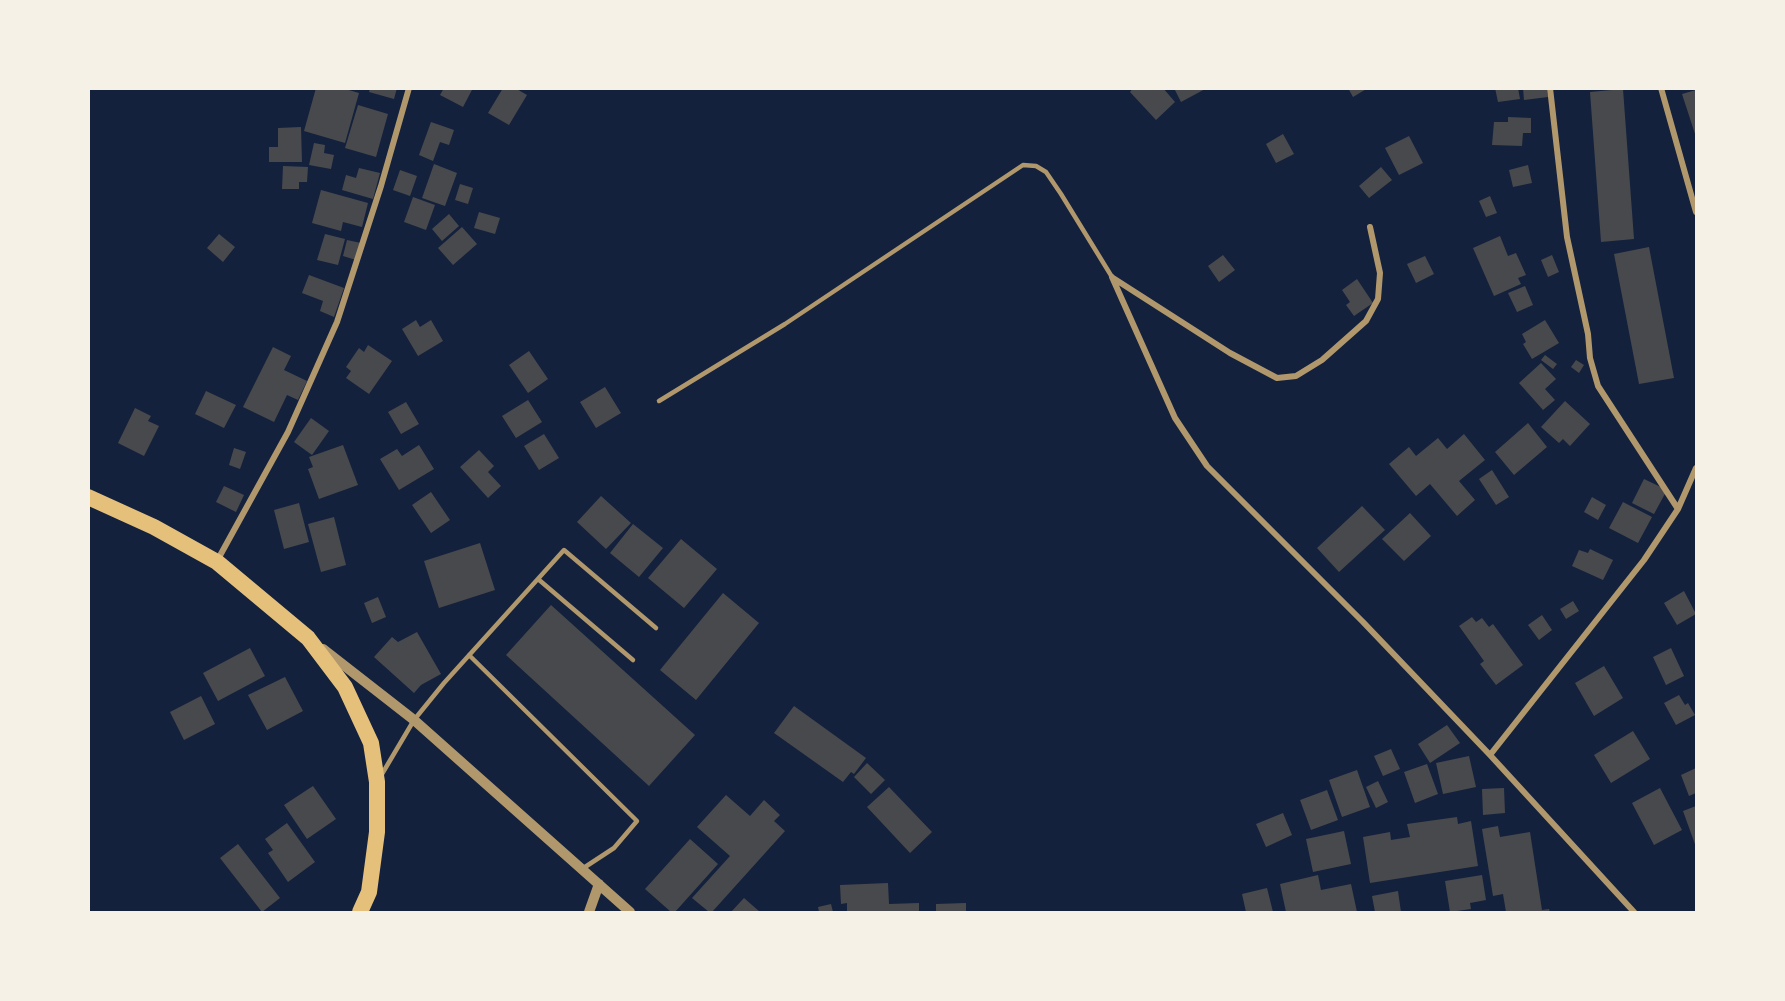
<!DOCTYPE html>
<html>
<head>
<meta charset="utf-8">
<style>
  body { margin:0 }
  #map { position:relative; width:1785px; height:1001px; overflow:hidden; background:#14213d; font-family:"Archivo Narrow",sans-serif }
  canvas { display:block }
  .frame { position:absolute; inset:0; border:90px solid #f6f1e7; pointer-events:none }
</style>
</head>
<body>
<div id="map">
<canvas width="1785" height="1001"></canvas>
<div class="frame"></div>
</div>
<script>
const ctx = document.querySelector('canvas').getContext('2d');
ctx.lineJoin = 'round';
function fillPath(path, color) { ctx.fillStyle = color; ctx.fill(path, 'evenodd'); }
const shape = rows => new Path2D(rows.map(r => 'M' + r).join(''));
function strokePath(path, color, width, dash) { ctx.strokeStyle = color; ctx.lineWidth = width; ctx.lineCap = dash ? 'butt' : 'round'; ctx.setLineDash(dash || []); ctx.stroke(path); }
fillPath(shape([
  [316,88,342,88,359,93,345,143,304,131],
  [370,88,397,88,394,99,369,92],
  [444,88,473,88,463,107,440,95],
  [503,88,515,88,527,95,509,125,488,113],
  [1133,88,1163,88,1175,102,1156,120,1130,92],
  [1174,88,1207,88,1181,102],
  [1348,88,1368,88,1353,97],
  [1495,88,1518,88,1520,99,1498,102],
  [1523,88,1547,88,1548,97,1524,100],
  [1623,89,1634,239,1601,242,1590,92],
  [1696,90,1696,137,1682,94],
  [358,105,388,114,376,157,345,148],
  [1508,117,1531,118,1531,133,1523,133,1522,146,1492,145,1494,122,1508,122],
  [431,122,454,130,449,145,440,142,433,161,419,155],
  [301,127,302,162,269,162,269,147,278,147,278,128],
  [1283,134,1294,154,1276,163,1266,144],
  [1409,136,1423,163,1399,175,1385,148],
  [314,143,325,145,324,153,334,155,331,169,309,165],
  [434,164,457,173,445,206,422,198],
  [1528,165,1532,183,1513,187,1509,170],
  [283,166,308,167,307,182,299,182,299,189,282,189],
  [1381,167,1392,180,1369,198,1359,186],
  [359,168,380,173,373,199,342,190,346,175,356,178],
  [400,170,417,176,410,196,393,190],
  [460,184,473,188,468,204,455,200],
  [321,190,368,203,362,227,343,222,341,231,312,223],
  [1490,196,1497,213,1486,217,1479,201],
  [413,197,435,205,426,230,404,222],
  [479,212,500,218,495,234,474,228],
  [449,214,459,226,442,241,432,229],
  [462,227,477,244,453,265,438,248],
  [219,234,235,247,223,262,207,248],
  [325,234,345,239,338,265,317,260],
  [1500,236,1508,256,1516,253,1526,275,1518,278,1521,284,1494,296,1473,248],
  [347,240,361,243,356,260,343,256],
  [1649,247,1674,378,1639,384,1614,254],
  [1223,255,1235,270,1219,282,1208,266],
  [1552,255,1559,272,1548,277,1541,260],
  [1425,256,1434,274,1416,283,1407,264],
  [309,275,344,288,334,317,320,311,323,301,302,293],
  [1357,279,1373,303,1354,316,1346,305,1350,302,1342,290],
  [1525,286,1533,305,1517,312,1508,293],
  [416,320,420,327,431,320,443,341,418,356,402,329],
  [1545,320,1559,343,1532,359,1523,344,1526,342,1522,334],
  [368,345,392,361,369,394,346,378,351,371,346,367,359,348,364,352],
  [273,347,291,356,284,370,307,381,298,400,287,395,274,422,243,407],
  [529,351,548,379,528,393,509,365],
  [1545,355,1557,364,1553,369,1541,360],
  [1576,360,1584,365,1579,373,1571,367],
  [1541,363,1556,379,1545,389,1555,400,1543,410,1519,383],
  [605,387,621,413,596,428,580,402],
  [206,391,236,405,224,428,195,414],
  [528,400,542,422,516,438,502,416],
  [1565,401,1590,424,1570,446,1563,439,1559,443,1541,427],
  [406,402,419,424,401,434,388,412],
  [135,408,151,416,148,421,159,426,144,456,118,443],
  [311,418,329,431,312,455,294,442],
  [1528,423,1547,447,1514,475,1495,452],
  [544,434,559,458,539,470,524,446],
  [1464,434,1485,460,1459,481,1475,500,1457,516,1430,484,1416,496,1389,464,1409,447,1416,456,1438,438,1447,449],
  [343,445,358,485,319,499,308,469,313,467,309,457],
  [419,445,434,469,399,490,380,459,397,449,402,456],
  [234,448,246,452,240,469,229,465],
  [479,450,494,466,488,472,501,486,488,498,460,467],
  [1492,470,1509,497,1496,505,1479,479],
  [1644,479,1667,490,1654,514,1632,503],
  [224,486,244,495,236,512,216,502],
  [431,492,450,520,431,533,412,505],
  [601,496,631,523,606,549,577,522],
  [1592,497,1606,505,1598,520,1584,512],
  [1623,502,1652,517,1638,543,1609,528],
  [299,503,309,542,284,549,274,510],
  [1362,506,1385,530,1339,572,1317,548],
  [1410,513,1431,536,1404,561,1382,539],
  [334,517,346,565,321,572,308,524],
  [633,524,663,548,639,577,610,553],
  [681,539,717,569,684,608,648,578],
  [480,543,495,590,439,608,424,561],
  [1590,549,1613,560,1603,580,1572,566,1579,550,1588,553],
  [1684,591,1696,614,1677,625,1664,603],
  [723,593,759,623,696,700,660,670],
  [378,597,386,617,372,623,364,603],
  [1573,601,1579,611,1566,619,1560,609],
  [551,605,695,735,649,786,506,655],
  [1542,615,1552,630,1539,640,1528,625],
  [1472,617,1476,622,1482,618,1489,627,1493,624,1523,665,1496,685,1480,664,1484,661,1459,626],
  [417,632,441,674,421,685,414,693,374,657,392,637,398,642],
  [250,648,265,676,218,701,203,673],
  [1671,648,1684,676,1666,685,1653,657],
  [1604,666,1623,698,1594,716,1575,683],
  [285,677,303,711,267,730,248,695],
  [1679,695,1685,705,1688,703,1695,715,1676,725,1664,703],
  [201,696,215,724,184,740,170,712],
  [794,706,866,758,854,774,851,772,843,782,774,733],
  [1447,725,1460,743,1430,763,1418,744],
  [1633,731,1650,759,1611,783,1594,755],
  [1391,749,1400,769,1383,776,1374,756],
  [1469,756,1476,787,1443,794,1436,763],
  [867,763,885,780,871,794,854,777],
  [1427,764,1438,794,1415,803,1404,772],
  [1696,768,1696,793,1689,796,1681,775],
  [1357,770,1370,807,1342,817,1329,780],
  [1378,781,1388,802,1376,808,1366,787],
  [313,786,336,819,307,839,284,805],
  [889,787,932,832,910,853,867,807],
  [1504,788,1505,813,1483,815,1482,789],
  [1660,788,1682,830,1654,845,1632,803],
  [1327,790,1338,820,1311,830,1300,800],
  [726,795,750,816,764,800,780,815,774,821,785,831,712,912,709,912,692,898,730,856,697,827],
  [1696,806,1696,847,1683,811],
  [1283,813,1292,835,1266,847,1256,824],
  [1457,817,1458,824,1471,821,1478,866,1370,883,1363,837,1390,832,1391,840,1410,837,1407,824],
  [287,823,315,862,288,882,268,853,273,850,265,839],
  [1498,826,1500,837,1530,832,1542,910,1549,909,1550,912,1506,912,1503,894,1493,896,1482,829],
  [1344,831,1351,864,1313,872,1306,839],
  [690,839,718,864,675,912,671,912,645,889],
  [238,844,280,898,262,912,220,858],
  [1318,875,1321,890,1351,884,1357,912,1286,912,1280,884],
  [1482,875,1486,900,1470,903,1471,909,1450,912,1445,881],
  [888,883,889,904,919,903,919,912,847,912,847,903,841,904,840,885],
  [1267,888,1273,912,1246,912,1242,894],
  [1398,891,1401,912,1375,912,1372,896],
  [744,898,760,912,731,912],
  [966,903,966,912,936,912,936,904],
  [831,904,833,912,819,912,818,907]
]), '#48494c');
strokePath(shape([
  [659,401,785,324,1023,165,1036,166,1046,172,1061,194,1112,277],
  [538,579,633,660],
  [469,655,637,821,614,848,582,869],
  [382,774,414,720,444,683,564,550,656,628]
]), '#b1986c', 4.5);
strokePath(shape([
  [1550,88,1567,237,1588,334,1590,358,1598,386,1678,509],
  [1661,88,1696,212],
  [1112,277,1175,418,1207,466,1363,622,1490,755,1634,912],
  [1113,278,1230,353,1277,378,1296,376,1322,360,1366,321,1378,299,1380,273,1370,227],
  [217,561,288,432,337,322,381,186,409,88],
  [1490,755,1644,560,1678,509,1696,468]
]), '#b1986c', 6);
strokePath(shape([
  [323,649,414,720,630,912],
  [589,912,599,884]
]), '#b1986c', 10);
strokePath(shape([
  [88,497,154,527,217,562,308,638,345,687,371,743,377,782,377,832,369,892,360,912]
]), '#e5c07b', 16);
</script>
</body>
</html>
